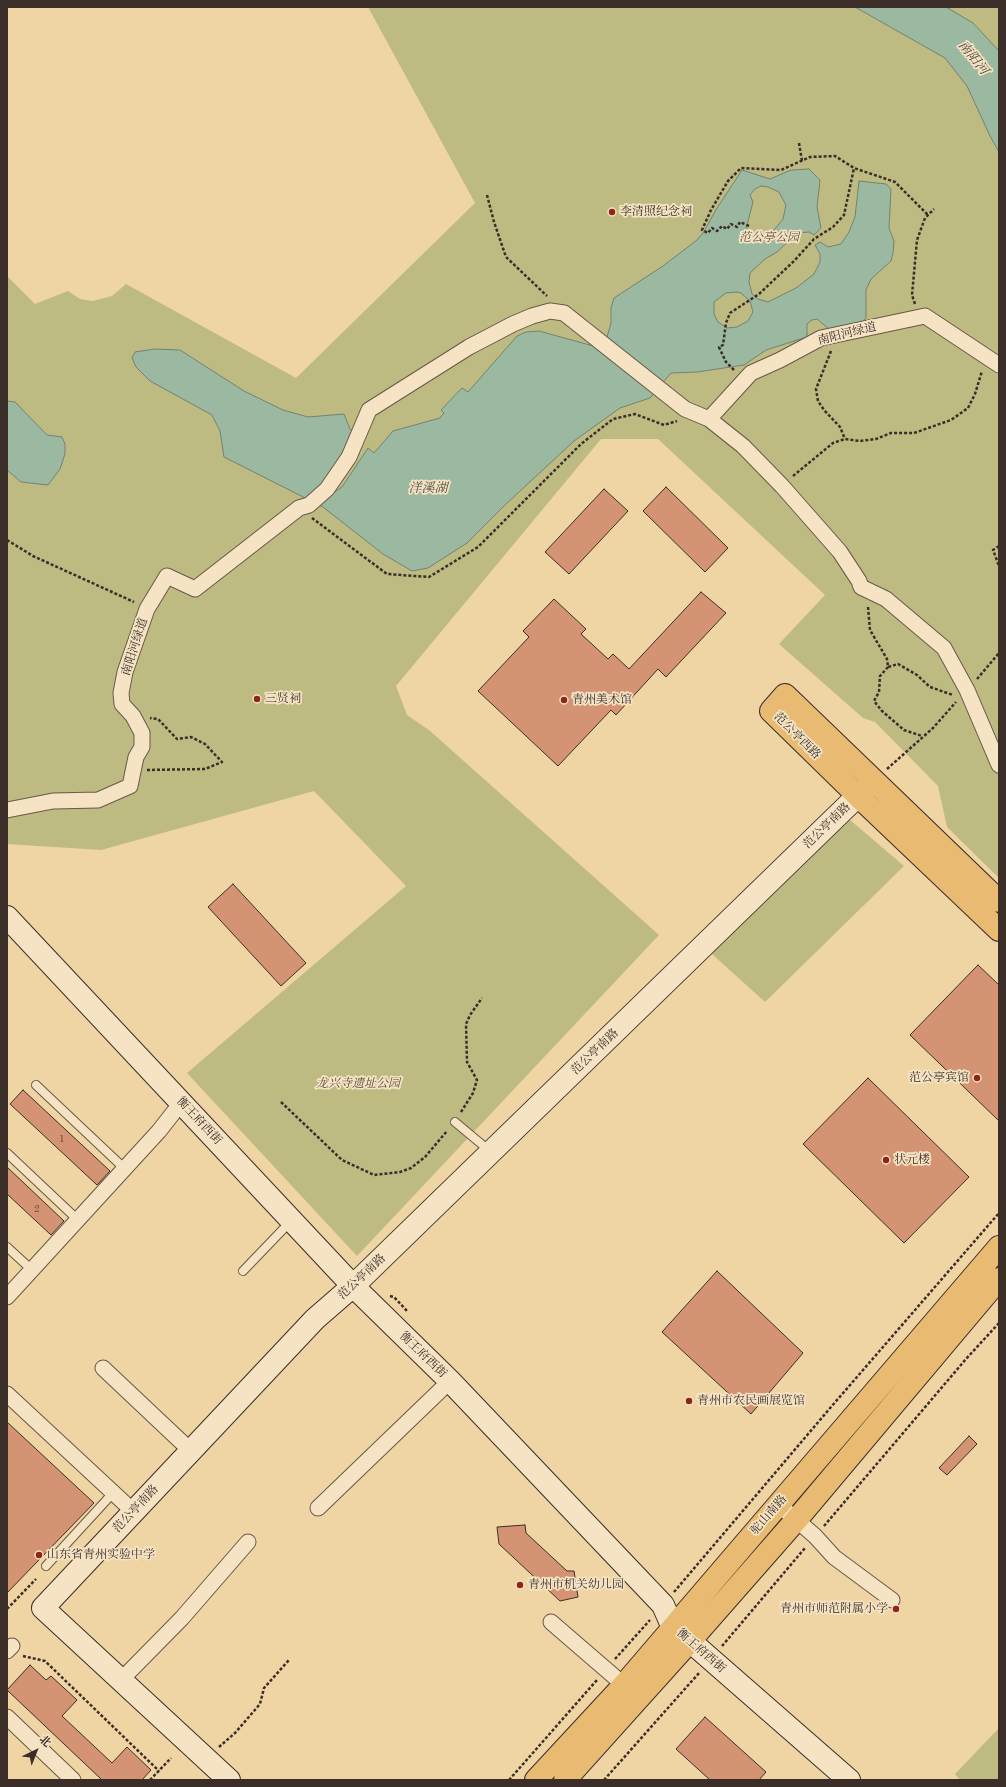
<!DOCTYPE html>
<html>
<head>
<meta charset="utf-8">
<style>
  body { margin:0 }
  #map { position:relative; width:1006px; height:1787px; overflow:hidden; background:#efd4a4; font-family:"Old Standard TT","Noto Serif SC",serif }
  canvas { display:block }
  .frame { position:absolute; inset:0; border:8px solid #3b2e29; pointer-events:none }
  .north { position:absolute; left:16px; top:1731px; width:40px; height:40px; -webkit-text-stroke:3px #f5e3c4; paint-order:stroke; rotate:43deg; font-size:11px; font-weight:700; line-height:16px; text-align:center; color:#3b2e29 }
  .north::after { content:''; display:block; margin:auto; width:14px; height:18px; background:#3b2e29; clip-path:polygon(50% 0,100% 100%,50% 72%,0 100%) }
</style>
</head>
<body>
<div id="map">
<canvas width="1006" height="1787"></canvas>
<div class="frame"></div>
<div class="north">北</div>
</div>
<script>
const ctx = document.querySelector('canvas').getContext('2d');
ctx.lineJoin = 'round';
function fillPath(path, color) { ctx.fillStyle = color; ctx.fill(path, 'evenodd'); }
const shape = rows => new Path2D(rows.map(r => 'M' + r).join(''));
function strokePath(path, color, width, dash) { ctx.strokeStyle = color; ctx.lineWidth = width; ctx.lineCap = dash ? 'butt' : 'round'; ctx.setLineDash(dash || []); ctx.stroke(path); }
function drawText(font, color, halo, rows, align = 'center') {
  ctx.font = font + ' "Old Standard TT","Noto Serif SC",serif'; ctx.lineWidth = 3.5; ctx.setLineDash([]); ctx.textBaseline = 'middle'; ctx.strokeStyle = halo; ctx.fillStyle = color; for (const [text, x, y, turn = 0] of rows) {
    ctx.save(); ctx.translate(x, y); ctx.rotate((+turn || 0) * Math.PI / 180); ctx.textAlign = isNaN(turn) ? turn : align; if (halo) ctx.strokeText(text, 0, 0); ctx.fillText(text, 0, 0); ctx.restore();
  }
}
fillPath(shape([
  [368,7,999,7,999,878,947,827,938,786,875,722,863,718,779,644,825,595,658,439,601,439,396,686,407,715,429,730,659,935,357,1256,187,1073,406,886,314,791,101,850,7,844,7,278,8,277,35,304,68,291,80,299,93,301,112,296,126,284,296,378,475,203],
  [850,820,904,866,765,1002,712,954],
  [999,1728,999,1780,960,1780,955,1774]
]), '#bebb82');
const water = shape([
  [855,7,946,7,973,23,999,51,999,152,990,136,967,86,945,58,855,7],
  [809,169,820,180,817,207,821,228,814,235,809,232,797,233,777,252,765,259,750,273,749,282,752,294,758,299,768,302,796,288,814,274,820,262,820,254,815,245,820,242,828,247,841,244,849,232,855,217,859,181,886,184,891,189,889,228,894,241,893,253,891,261,871,279,866,290,866,318,861,323,829,329,817,319,812,320,807,324,807,337,766,350,744,365,697,372,671,373,650,398,620,408,574,441,505,505,467,543,428,568,412,571,383,554,323,507,224,457,220,431,212,415,150,381,136,367,132,358,135,352,155,349,180,350,244,391,283,410,308,417,344,414,350,429,355,435,329,496,342,487,368,448,374,453,393,431,440,418,444,413,441,410,462,388,468,392,517,336,526,332,539,331,597,347,607,337,611,323,611,308,614,298,663,266,697,240,703,233,717,208,742,170,770,179,791,170,809,169],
  [761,186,768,187,779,192,786,205,783,219,774,230,761,239,752,237,746,229,753,202,750,195,755,189,761,186],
  [737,292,741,293,750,301,753,312,748,321,737,327,727,328,718,322,714,314,714,302,726,293,737,292],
  [7,401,15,402,47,435,62,437,65,444,65,454,60,469,48,485,21,482,7,470,7,401]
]);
fillPath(water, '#9bb9a1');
strokePath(water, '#758171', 1);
const building = shape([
  [666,487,728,548,705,572,643,511,666,487],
  [604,489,628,511,569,574,545,552,604,489],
  [701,592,726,613,666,677,658,669,616,715,611,710,558,766,478,691,529,637,523,631,554,599,586,629,581,634,608,659,613,654,629,669,701,592],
  [233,884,306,963,281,986,208,907,233,884],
  [978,965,999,985,999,1121,910,1035,978,965],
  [868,1078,969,1177,904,1243,803,1144,868,1078],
  [23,1090,110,1171,97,1185,10,1104,23,1090],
  [7,1167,64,1221,51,1235,7,1194,7,1167],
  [717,1271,803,1353,751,1414,662,1332,717,1271],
  [7,1422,94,1503,7,1593,7,1422],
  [969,1436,977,1444,947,1475,939,1468,969,1436],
  [525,1525,526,1533,567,1571,574,1571,578,1597,560,1601,499,1544,497,1527,525,1525],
  [30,1665,46,1680,51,1676,77,1700,62,1716,112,1763,127,1747,151,1770,142,1780,102,1780,7,1690,30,1665],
  [705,1717,766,1772,759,1780,710,1780,676,1749,705,1717]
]);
fillPath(building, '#d49473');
strokePath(building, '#3b2e29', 1);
const lane = shape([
  [36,1085,125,1169],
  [455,1122,491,1152],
  [7,1153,78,1220],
  [7,1247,32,1270],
  [243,1271,291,1221],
  [46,1566,113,1493]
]);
const street = shape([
  [709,419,743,446,782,486,840,552,859,581,861,587,886,599,944,648,967,690,999,765],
  [7,810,53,801,98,800,130,786,136,757,142,747,142,733,133,716,122,704,121,693,125,672,147,609,167,576,195,589,299,508,309,505,327,489,349,457,369,410,469,347,513,324,532,316,550,311,564,313,685,409,709,419,751,373,780,360,821,338,925,316,999,365],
  [7,1297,159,1131,181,1103],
  [103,1368,191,1451],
  [7,1394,134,1512],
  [778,1504,815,1536,834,1557,892,1600],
  [318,1508,450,1381],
  [551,1622,624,1685],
  [7,1651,12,1646],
  [121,1680,182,1618,248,1542],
  [7,1717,73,1780]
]);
const secondary = shape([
  [7,917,353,1286,450,1381,663,1605,673,1628,690,1641,849,1780],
  [229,1780,43,1608,315,1319,353,1286,873,781]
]);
const primary = shape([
  [999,901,785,695,771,711,858,796,999,930],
  [536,1780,624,1685,999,1247],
  [565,1780,690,1641,797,1519,999,1279]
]);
strokePath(lane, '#685848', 10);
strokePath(street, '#685848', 17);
strokePath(secondary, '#3b2e29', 24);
strokePath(primary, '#3b2e29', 24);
strokePath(shape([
  [799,143,802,161],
  [487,195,494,222,506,257,547,296],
  [749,226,740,222,737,227,731,224,727,229,722,226,717,231,712,228,708,233,702,230,711,210,728,181,741,168,781,170,810,157,835,156,854,168,895,182,928,215],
  [915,304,912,295,917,240,925,218,934,209],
  [831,351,816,389,818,401,824,410,840,427,845,439],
  [734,370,726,362,719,347,723,345,726,323,730,313,759,294,794,261,814,239,833,227,844,215,854,168],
  [793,476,833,443,845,439,860,441,876,439,891,433,914,433,951,420,968,408,975,394,982,371],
  [312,518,387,574,429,577,478,547,581,444,613,419,635,414,664,425,677,421],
  [7,540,33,556,134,602],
  [999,546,993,550,999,566],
  [868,607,870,630,887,659,888,667,898,664,917,675,930,687,953,695],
  [888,667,880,676,879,692,874,701,882,711,904,730,922,736],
  [977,679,999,653],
  [887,769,933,728,956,702],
  [147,770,205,769,222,762,205,744,191,737,177,739,158,719,150,718],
  [281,1102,342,1160,374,1175,400,1172,411,1168,425,1157,447,1131],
  [461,1112,473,1093,477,1080,467,1062,466,1024,470,1015,482,998],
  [390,1296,394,1297,408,1312],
  [824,1526,966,1359,999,1323],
  [674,1592,831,1407,999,1213],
  [7,1609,36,1579],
  [722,1646,805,1548],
  [23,1656,45,1661,159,1771],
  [615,1659,650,1620],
  [219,1747,235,1733,260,1704,264,1688,289,1660],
  [150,1780,171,1758],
  [509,1780,597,1680],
  [604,1780,699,1673]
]), '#3b2e29', 2.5, [3, 2]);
strokePath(lane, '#f5e3c4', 8);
strokePath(street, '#f5e3c4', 15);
strokePath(secondary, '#f5e3c4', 22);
strokePath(primary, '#e8ba72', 22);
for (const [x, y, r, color] of [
  [612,212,4,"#8f2418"],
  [257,699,4,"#8f2418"],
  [564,700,4,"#8f2418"],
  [977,1078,4,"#8f2418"],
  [886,1160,4,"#8f2418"],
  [689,1401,4,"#8f2418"],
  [39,1555,4,"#8f2418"],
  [520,1585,4,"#8f2418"],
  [896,1609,4,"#8f2418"]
]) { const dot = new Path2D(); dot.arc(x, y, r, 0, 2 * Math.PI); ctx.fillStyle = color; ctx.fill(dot); strokePath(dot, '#f5e3c4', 1.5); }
drawText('10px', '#61483c', null, [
  ["1",62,1139],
  ["2",37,1209]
]);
drawText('12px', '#3b2e29', '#f5e3c4', [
  ["李清照纪念祠",620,212],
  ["三贤祠",265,699],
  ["青州美术馆",572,700],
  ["范公亭宾馆",969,1078,"right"],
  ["状元楼",894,1160],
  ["青州市农民画展览馆",697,1401],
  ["山东省青州实验中学",47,1555],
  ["青州市机关幼儿园",528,1585],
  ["青州市师范附属小学",888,1609,"right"]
], 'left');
drawText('italic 12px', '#554a3b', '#f5e3c4', [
  ["范公亭公园",769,238],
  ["龙兴寺遗址公园",358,1084]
]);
drawText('12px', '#3b2e29', '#f5e3c4', [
  ["南阳河绿道",847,334,-14],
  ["南阳河绿道",135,647,-72],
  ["范公亭西路",797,736,45],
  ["范公亭南路",827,826,-44],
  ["范公亭南路",595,1052,-44],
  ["衡王府西街",199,1121,47],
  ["范公亭南路",362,1277,-43],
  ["衡王府西街",423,1355,44],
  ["范公亭南路",136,1509,-47],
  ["驼山南路",769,1515,-49],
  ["衡王府西街",701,1651,41]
]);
drawText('italic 13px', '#4e4a41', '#f5e3c4', [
  ["南阳河",973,58,51],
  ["洋溪湖",428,489]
]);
</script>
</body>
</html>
